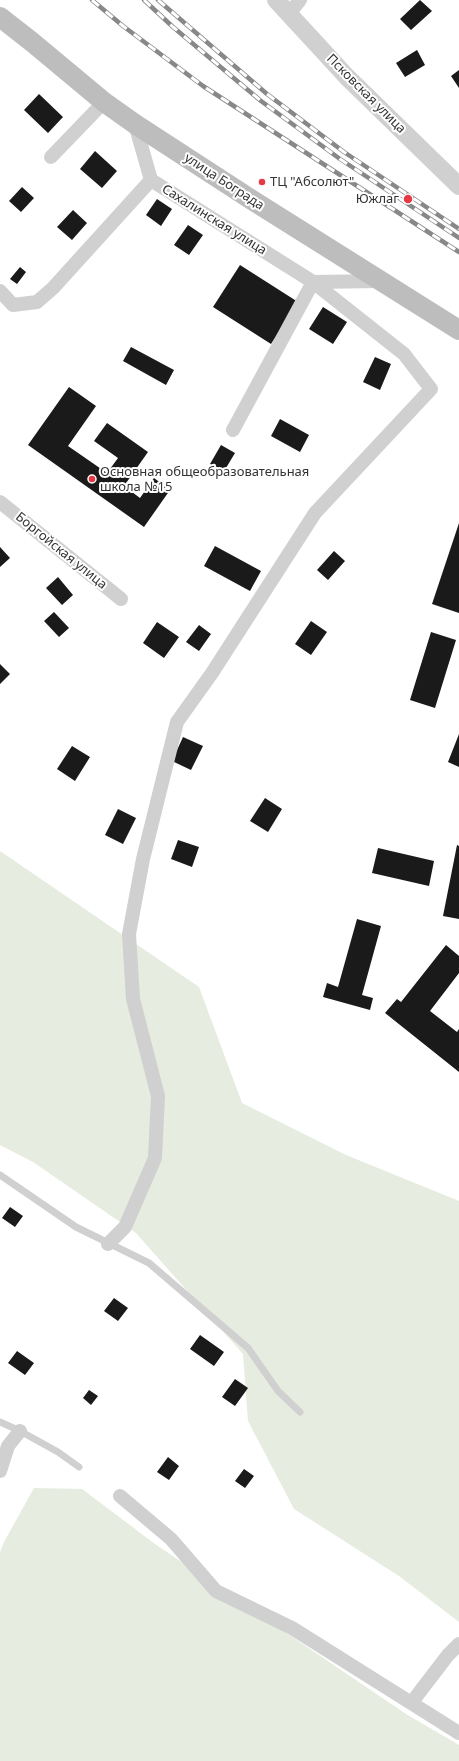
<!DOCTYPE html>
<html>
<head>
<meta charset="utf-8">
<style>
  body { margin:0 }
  canvas { display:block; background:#fff }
</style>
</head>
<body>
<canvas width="459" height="1761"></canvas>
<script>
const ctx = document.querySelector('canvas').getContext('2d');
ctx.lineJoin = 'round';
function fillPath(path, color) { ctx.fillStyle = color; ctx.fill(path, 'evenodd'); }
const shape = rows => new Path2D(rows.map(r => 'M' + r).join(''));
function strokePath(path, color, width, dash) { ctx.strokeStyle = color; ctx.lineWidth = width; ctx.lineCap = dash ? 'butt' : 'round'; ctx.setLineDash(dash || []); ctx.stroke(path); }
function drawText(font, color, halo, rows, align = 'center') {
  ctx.font = font + ' "Noto Sans",sans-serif'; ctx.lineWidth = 4; ctx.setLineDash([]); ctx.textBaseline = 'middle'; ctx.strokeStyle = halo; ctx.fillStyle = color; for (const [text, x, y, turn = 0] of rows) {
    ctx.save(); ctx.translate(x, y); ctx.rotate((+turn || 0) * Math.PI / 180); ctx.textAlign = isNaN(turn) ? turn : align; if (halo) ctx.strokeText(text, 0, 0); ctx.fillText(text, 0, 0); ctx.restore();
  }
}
fillPath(shape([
  [0,851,199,987,242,1103,346,1155,459,1201,459,1622,399,1576,294,1509,248,1421,243,1354,136,1233,33,1162,0,1145],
  [34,1488,82,1489,155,1544,406,1714,459,1745,459,1761,0,1761,0,1552,4,1542]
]), '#e6ecdf');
fillPath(shape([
  [420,0,432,11,411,30,400,19],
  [417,50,425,65,405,77,396,63],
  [459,70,459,88,451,76],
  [39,94,63,117,48,133,24,110],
  [95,151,117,171,102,188,80,169],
  [22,187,34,198,21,212,9,201],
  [157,199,172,209,161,226,146,215],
  [73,210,87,223,72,240,57,227],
  [188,225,203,235,189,255,174,245],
  [240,265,298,302,271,344,213,307],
  [20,267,26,272,17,284,10,279],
  [323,307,347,322,333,344,309,329],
  [131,347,174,370,166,385,123,361],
  [375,357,391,364,380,390,363,382],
  [69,387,96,406,68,446,107,473,118,458,94,441,107,423,148,452,124,486,140,498,154,478,170,490,144,527,28,445],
  [280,419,309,435,300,452,271,436],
  [221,445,235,453,223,473,210,464],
  [459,523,459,613,432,604],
  [215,546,261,571,250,591,204,566],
  [0,547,10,558,0,567],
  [334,551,345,561,328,580,317,570],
  [58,577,73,595,62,605,46,588],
  [54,612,69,628,59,637,44,621],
  [311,621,327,632,311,655,295,644],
  [157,622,179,637,164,658,143,643],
  [199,625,211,634,199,651,186,642],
  [431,632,456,640,435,708,410,700],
  [0,664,10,674,0,684],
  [459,734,459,767,448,762],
  [183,737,203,746,191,770,172,761],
  [72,746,90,757,75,781,57,769],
  [265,798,282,809,268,832,250,821],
  [118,809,136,818,123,844,105,835],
  [178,840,199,847,192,867,171,859],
  [457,845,459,846,459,919,443,916],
  [378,848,434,861,429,886,372,873],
  [357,919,381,926,362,995,373,998,370,1010,323,997,327,983,338,987],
  [446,945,459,956,459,973,430,1011,457,1032,459,1029,459,1072,385,1013,397,999,401,1002],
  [10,1207,23,1216,15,1227,2,1218],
  [114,1298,128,1308,118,1321,104,1311],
  [200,1335,224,1352,214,1366,190,1349],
  [17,1351,34,1363,25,1375,8,1363],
  [235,1379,248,1388,235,1406,222,1397],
  [89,1390,98,1396,91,1405,83,1398],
  [168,1457,179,1466,169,1480,157,1472],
  [244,1469,254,1476,245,1488,235,1481]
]), '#1a1a1a');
strokePath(shape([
  [0,1175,76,1227,149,1263,248,1348,278,1391,300,1412],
  [0,1422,20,1431,58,1452,79,1467]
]), '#d0d0d0', 7);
strokePath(shape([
  [289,14,300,0],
  [135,124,151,180],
  [51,157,104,102],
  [0,291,13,305,37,302,53,288,151,180,313,282,233,430],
  [0,502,121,599],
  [108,1244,125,1227,155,1158,158,1096,133,999,129,934,143,859,177,722,212,673,315,513,431,389,404,354,313,282,381,281],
  [0,1471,8,1446,20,1431],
  [120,1496,171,1539,216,1591,292,1628,459,1733],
  [412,1702,448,1655,459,1644]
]), '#d0d0d0', 14);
strokePath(shape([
  [276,0,347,77,459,186]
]), '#d0d0d0', 18);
strokePath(shape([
  [0,17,32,42,104,102,135,124,252,200,459,330]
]), '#bdbdbd', 20);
const rail = shape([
  [92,0,123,26,203,86,459,252],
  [144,0,173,27,261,101,340,159,459,238],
  [158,0,267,94,344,152,459,229]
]);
strokePath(rail, '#888', 4.5);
strokePath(rail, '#fff', 3, [9]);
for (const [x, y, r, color] of [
  [262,182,4,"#e63946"],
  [408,199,5,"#e63946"],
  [92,479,4,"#e63946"]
]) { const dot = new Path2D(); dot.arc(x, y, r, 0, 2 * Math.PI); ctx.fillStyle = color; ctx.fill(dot); strokePath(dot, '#fff', 1.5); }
drawText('13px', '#333', '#fff', [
  ["Псковская улица",366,94,45],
  ["улица Бограда",224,182,33],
  ["Сахалинская улица",214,220,32],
  ["Боргойская улица",61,551,39]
]);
drawText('13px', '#333', '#fff', [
  ["ТЦ \"Абсолют\"",270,182],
  ["Южлаг",399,199,"right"],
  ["Основная общеобразовательная",100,472],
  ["школа №15",100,487]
], 'left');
</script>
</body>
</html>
